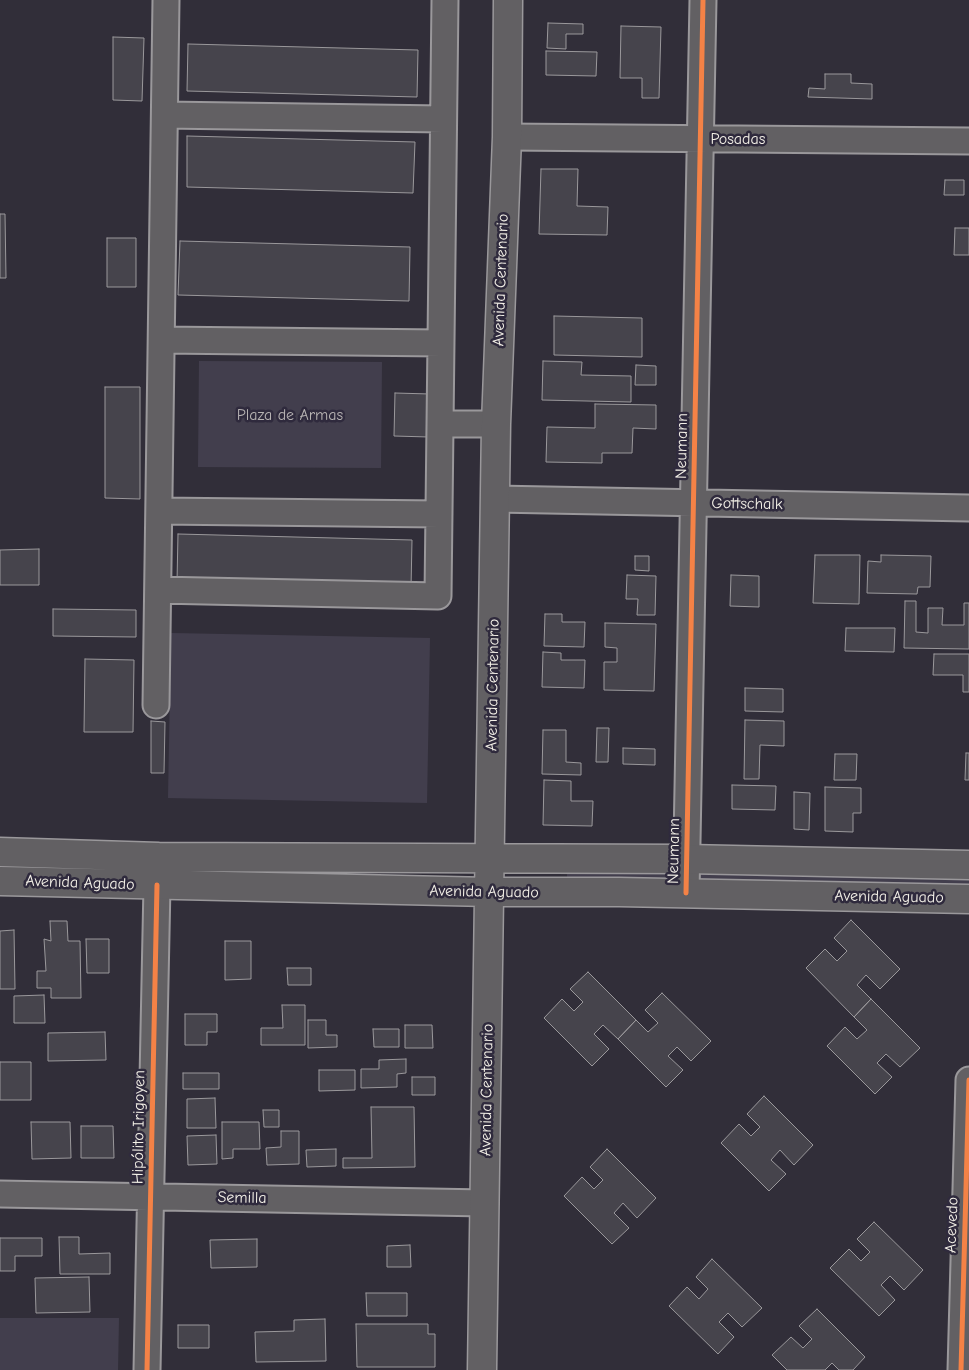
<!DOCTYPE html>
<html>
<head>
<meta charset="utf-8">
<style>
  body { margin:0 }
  canvas { display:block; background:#312e39 }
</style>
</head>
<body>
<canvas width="969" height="1370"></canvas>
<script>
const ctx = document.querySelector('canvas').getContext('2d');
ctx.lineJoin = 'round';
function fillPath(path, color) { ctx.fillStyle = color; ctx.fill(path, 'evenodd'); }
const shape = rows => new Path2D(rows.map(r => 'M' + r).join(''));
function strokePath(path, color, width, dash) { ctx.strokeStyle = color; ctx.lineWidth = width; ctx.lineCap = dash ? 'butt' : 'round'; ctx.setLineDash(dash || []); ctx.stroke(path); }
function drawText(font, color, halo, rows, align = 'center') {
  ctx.font = font + ' "Comic Neue",sans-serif'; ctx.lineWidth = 5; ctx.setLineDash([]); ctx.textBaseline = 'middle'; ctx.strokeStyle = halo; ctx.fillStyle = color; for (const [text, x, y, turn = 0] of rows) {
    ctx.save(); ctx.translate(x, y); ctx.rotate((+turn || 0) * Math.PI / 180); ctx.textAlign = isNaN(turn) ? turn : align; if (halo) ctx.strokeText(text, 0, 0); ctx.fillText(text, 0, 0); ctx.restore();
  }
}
fillPath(shape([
  [199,361,382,362,381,468,198,467],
  [171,633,430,638,427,803,168,798],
  [567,865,969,872,969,896,567,884],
  [0,1318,119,1318,118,1370,0,1370]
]), '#423e4d');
const building = shape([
  [548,23,583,24,583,34,566,34,566,49,547,48,548,23],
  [621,26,661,27,659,98,642,98,642,78,620,78,621,26],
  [113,37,144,38,142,101,113,100,113,37],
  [188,44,418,50,417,97,187,91,188,44],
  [546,51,597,52,596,76,546,75,546,51],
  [825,74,851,74,851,83,872,84,872,99,808,97,809,88,825,89,825,74],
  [187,136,415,142,413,193,187,187,187,136],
  [541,169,578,169,577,206,608,207,607,235,539,234,541,169],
  [945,180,964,180,964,195,944,195,945,180],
  [0,214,5,214,6,278,0,278,0,214],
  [955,228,969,228,969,255,954,255,955,228],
  [107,238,136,238,136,287,107,287,107,238],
  [180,241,410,247,409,301,178,295,180,241],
  [554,316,642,318,642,357,554,355,554,316],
  [543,361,582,362,581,375,631,376,631,402,542,400,543,361],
  [636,365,656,366,656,385,635,385,636,365],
  [105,387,140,387,140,499,105,498,105,387],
  [395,393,430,394,429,437,394,436,395,393],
  [595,404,656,405,656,429,633,428,632,453,602,453,602,463,546,462,547,427,595,428,595,404],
  [178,534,412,540,411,588,177,582,178,534],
  [39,549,39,585,0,585,0,550,39,549],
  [815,555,860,555,859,604,813,603,815,555],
  [881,555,931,556,930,587,918,587,917,594,867,593,868,561,881,562,881,555],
  [635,556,649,556,649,571,635,570,635,556],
  [627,575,656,576,655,615,637,615,638,599,626,599,627,575],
  [731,575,759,576,759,607,730,606,731,575],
  [905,601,916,601,916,632,928,633,928,608,943,608,942,625,964,625,964,603,969,603,969,649,904,648,905,601],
  [53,609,136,610,136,637,53,636,53,609],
  [545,614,562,614,562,622,585,622,584,647,544,646,545,614],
  [605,623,656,624,654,691,604,690,604,662,617,662,617,648,605,647,605,623],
  [846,628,895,628,894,652,845,651,846,628],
  [543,652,561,653,561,660,585,660,584,688,542,687,543,652],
  [934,654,969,654,969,692,963,692,963,675,933,675,934,654],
  [85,659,134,660,133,732,84,732,85,659],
  [745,688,783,689,783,712,745,711,745,688],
  [745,720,784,721,784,746,760,745,759,779,744,779,745,720],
  [151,721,165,722,164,773,151,773,151,721],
  [597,728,609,728,608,762,596,762,597,728],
  [543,730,566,730,566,762,581,763,581,775,542,774,543,730],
  [623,748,655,749,655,765,623,764,623,748],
  [966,753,969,753,969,780,965,780,966,753],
  [835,754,857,754,856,780,834,780,835,754],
  [544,780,571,781,571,801,593,801,592,826,543,825,544,780],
  [732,785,776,786,775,810,732,809,732,785],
  [825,787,861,788,861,813,853,813,853,832,825,831,825,787],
  [794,792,810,793,809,830,794,829,794,792],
  [851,920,900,969,880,989,866,975,857,985,871,999,854,1017,806,968,825,949,837,961,847,951,834,938,851,920],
  [50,921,67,921,68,941,80,941,81,998,51,998,51,988,37,988,37,971,46,971,44,939,51,941,50,921],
  [14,930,15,989,0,989,0,931,14,930],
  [86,939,109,939,109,973,87,973,86,939],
  [225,941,251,941,251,979,225,980,225,941],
  [287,968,311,968,311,985,288,985,287,968],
  [588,972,636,1020,618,1039,603,1025,594,1034,609,1049,592,1066,544,1018,562,999,574,1011,583,1002,570,989,588,972],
  [662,993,711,1041,691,1061,677,1047,668,1056,683,1070,666,1087,618,1039,636,1020,648,1032,658,1023,645,1010,662,993],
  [44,995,45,1023,14,1023,14,996,44,995],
  [871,999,920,1048,900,1067,886,1054,877,1063,892,1077,875,1094,827,1046,845,1027,857,1039,867,1030,854,1017,871,999],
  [282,1005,305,1005,305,1045,261,1045,261,1028,283,1028,282,1005],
  [185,1014,217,1014,217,1032,207,1032,207,1045,185,1045,185,1014],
  [308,1020,326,1020,326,1035,337,1035,337,1047,308,1048,308,1020],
  [405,1025,432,1025,433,1048,405,1048,405,1025],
  [373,1029,399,1029,399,1047,374,1047,373,1029],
  [105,1032,106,1060,48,1061,48,1033,105,1032],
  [406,1059,406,1073,397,1074,397,1087,361,1088,361,1069,379,1069,379,1060,406,1059],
  [0,1062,31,1062,31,1100,0,1100,0,1062],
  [319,1070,355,1070,355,1090,319,1091,319,1070],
  [183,1073,219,1073,219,1089,183,1089,183,1073],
  [412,1077,435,1077,435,1095,412,1095,412,1077],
  [764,1096,813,1145,794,1165,780,1150,771,1160,786,1174,769,1191,721,1143,739,1124,751,1136,760,1127,747,1114,764,1096],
  [215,1098,216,1128,187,1128,187,1099,215,1098],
  [371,1107,414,1107,415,1167,343,1168,343,1158,372,1158,371,1107],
  [263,1110,279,1110,279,1127,264,1127,263,1110],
  [31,1122,70,1122,71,1158,32,1159,31,1122],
  [222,1122,259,1122,260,1149,233,1149,233,1158,222,1159,222,1122],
  [81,1126,113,1126,114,1158,81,1158,81,1126],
  [281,1131,299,1131,299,1164,267,1165,266,1148,281,1147,281,1131],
  [216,1135,217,1164,188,1165,187,1136,216,1135],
  [336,1149,336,1166,307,1167,306,1150,336,1149],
  [607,1149,656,1198,637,1218,623,1203,614,1213,629,1228,612,1244,564,1196,582,1177,594,1189,603,1180,590,1167,607,1149],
  [874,1222,923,1270,904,1290,890,1276,881,1285,895,1300,879,1316,830,1268,849,1249,861,1261,870,1252,857,1239,874,1222],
  [59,1237,79,1237,79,1254,110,1253,110,1274,60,1274,59,1237],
  [0,1238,42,1238,42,1256,15,1256,15,1271,0,1271,0,1238],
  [257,1239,257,1267,211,1268,210,1240,257,1239],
  [410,1245,411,1267,387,1267,387,1246,410,1245],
  [712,1259,762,1308,742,1327,728,1313,719,1322,734,1337,718,1354,669,1306,687,1287,699,1299,708,1289,696,1277,712,1259],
  [89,1277,90,1312,36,1313,35,1278,89,1277],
  [366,1293,407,1293,407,1316,367,1316,366,1293],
  [817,1309,865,1357,853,1370,839,1370,832,1363,825,1370,787,1370,772,1355,791,1337,803,1348,812,1339,799,1326,817,1309],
  [325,1319,326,1361,256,1362,255,1332,294,1331,294,1320,325,1319],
  [356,1324,428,1324,428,1334,435,1334,435,1367,357,1367,356,1324],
  [178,1325,209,1325,209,1348,178,1348,178,1325]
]);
fillPath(building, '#46444c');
strokePath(building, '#9a989b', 1);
const minor = shape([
  [165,115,443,119],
  [507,137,969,141],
  [162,340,441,343],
  [440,424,496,424],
  [495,499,969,508],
  [159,511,439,514],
  [158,590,438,596,445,0],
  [156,705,166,0],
  [686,893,703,0],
  [0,1194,485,1203],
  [147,1370,157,885],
  [961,1370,969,1080]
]);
const major = shape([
  [0,852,159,857,686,859,969,865],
  [0,881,490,892,619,892,969,899],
  [482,1370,496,424,507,137,508,0]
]);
strokePath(minor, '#9a989b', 29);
strokePath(major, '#9a989b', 31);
strokePath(minor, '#626063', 25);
strokePath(major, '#626063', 28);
strokePath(shape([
  [686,893,703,0],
  [147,1370,157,885],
  [961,1370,969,1080]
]), '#f48246', 5);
drawText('16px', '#f4f1e8', '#2f2a3d', [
  ["Posadas",738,139],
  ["Avenida Centenario",501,280,-88],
  ["Neumann",682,446,-89],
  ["Gottschalk",747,504,1],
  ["Avenida Centenario",493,685,-89],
  ["Neumann",674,851,-89],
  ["Avenida Aguado",80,883,2],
  ["Avenida Aguado",484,892,1],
  ["Avenida Aguado",889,897,1],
  ["Avenida Centenario",487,1090,-89],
  ["Hipólito Irigoyen",139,1127,-89],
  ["Semilla",242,1198,1],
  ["Acevedo",952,1225,-88]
]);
drawText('16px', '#b7b3b3', '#2f2a3d', [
  ["Plaza de Armas",290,415]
]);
</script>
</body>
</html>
